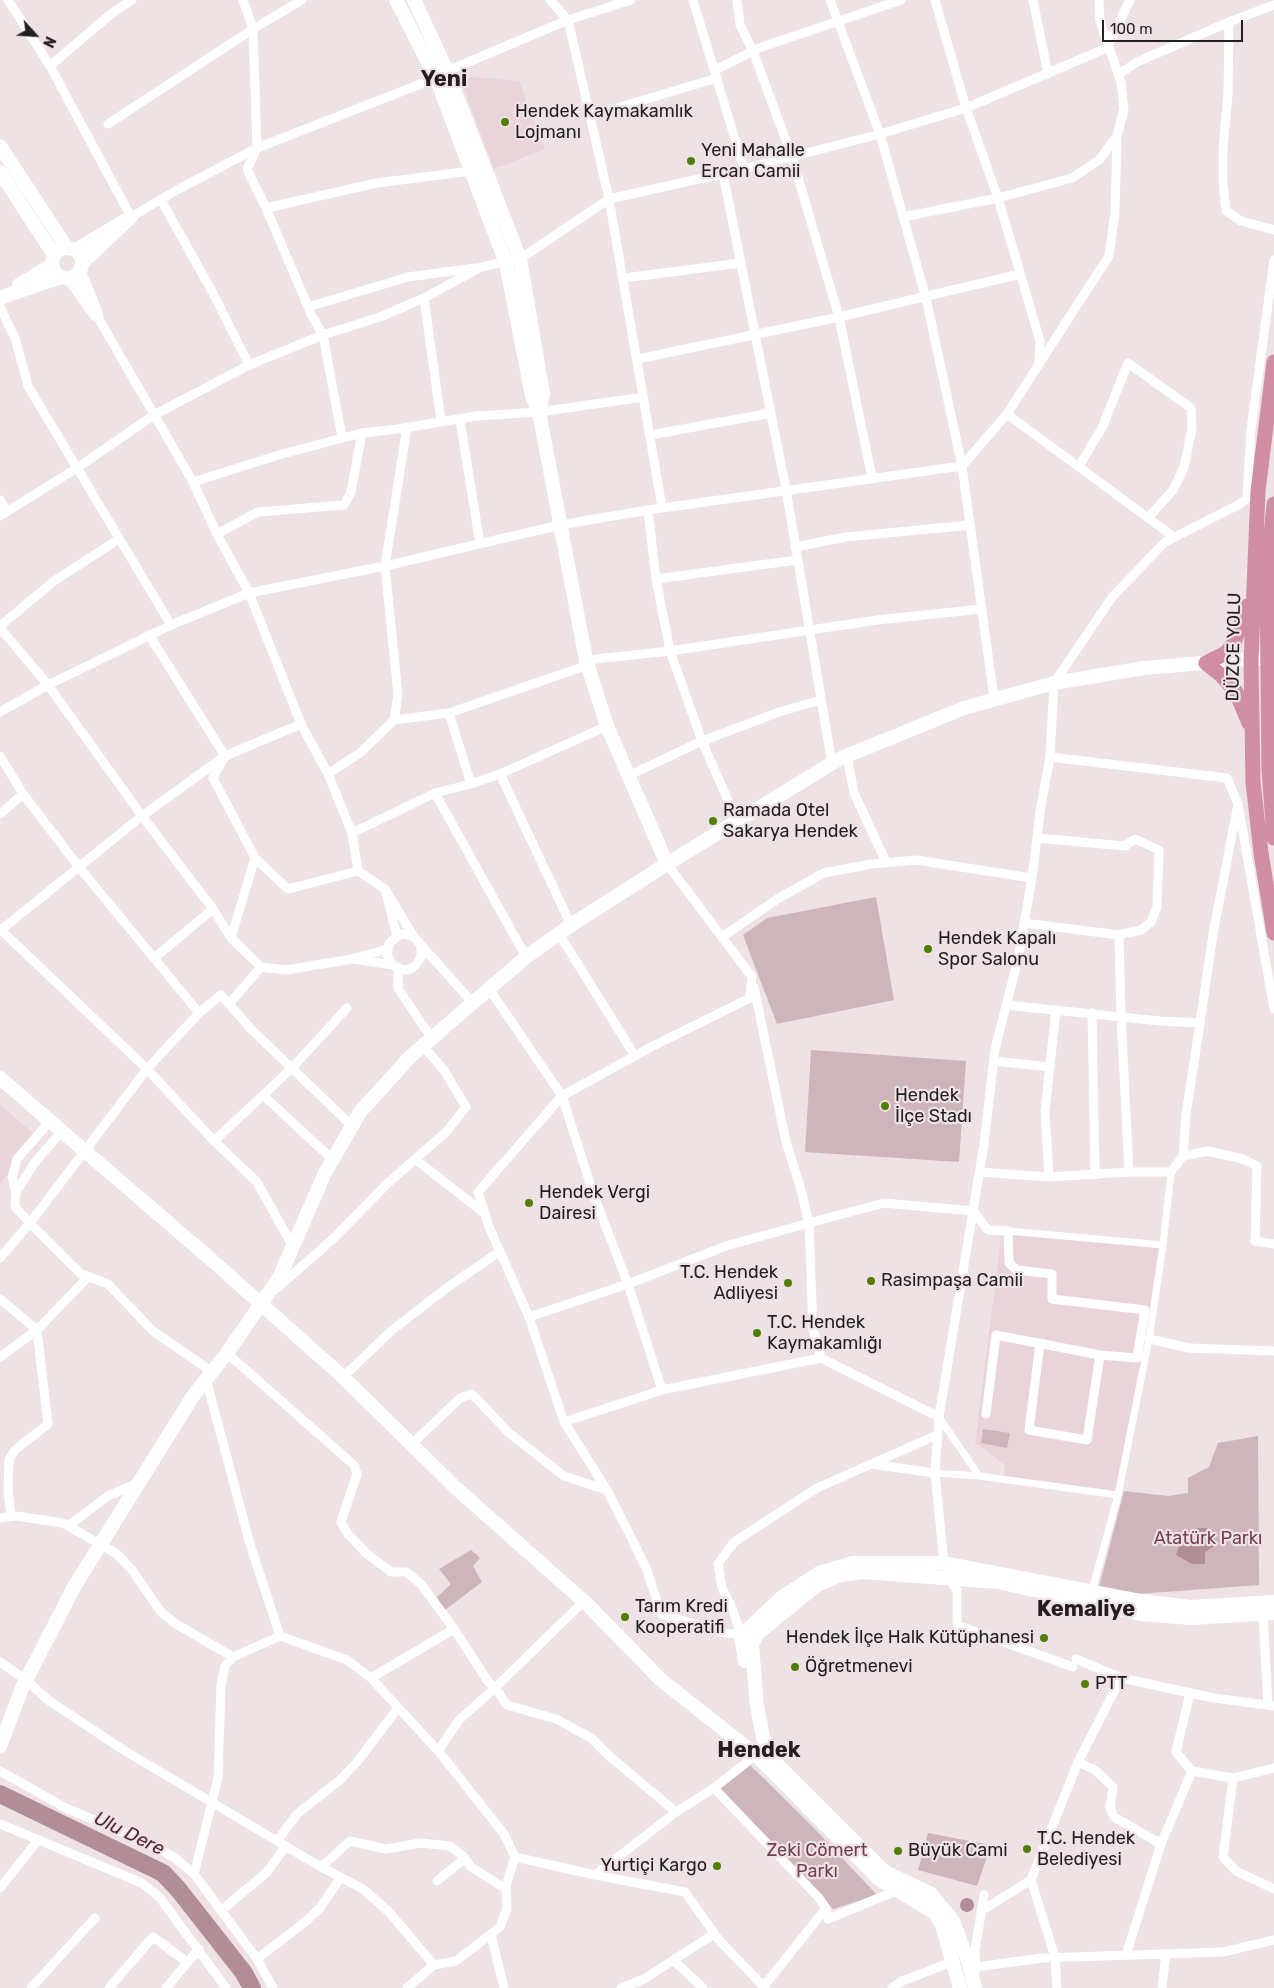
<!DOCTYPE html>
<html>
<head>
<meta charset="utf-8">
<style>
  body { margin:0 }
  #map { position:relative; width:1274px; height:1988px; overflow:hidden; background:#eee2e5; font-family:Rubik,sans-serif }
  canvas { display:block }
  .north { position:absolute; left:10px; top:10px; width:50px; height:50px; -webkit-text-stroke:4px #eee2e5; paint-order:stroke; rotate:116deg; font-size:14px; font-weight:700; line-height:20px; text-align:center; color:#231e1f }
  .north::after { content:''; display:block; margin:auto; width:18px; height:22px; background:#231e1f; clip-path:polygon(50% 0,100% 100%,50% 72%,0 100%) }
  .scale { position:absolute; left:1102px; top:20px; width:141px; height:22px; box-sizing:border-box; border:2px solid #231e1f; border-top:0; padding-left:6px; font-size:15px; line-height:18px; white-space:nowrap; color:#231e1f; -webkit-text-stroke:4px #eee2e5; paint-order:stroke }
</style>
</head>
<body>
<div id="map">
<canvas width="1274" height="1988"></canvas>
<div class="north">N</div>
<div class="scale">100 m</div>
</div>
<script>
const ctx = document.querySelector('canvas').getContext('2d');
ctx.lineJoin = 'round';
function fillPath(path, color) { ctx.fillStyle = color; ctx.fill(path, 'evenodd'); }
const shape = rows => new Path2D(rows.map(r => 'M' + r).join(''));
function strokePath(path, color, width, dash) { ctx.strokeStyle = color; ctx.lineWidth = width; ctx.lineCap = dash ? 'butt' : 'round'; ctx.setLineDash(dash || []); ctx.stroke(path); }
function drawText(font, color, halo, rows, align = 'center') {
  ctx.font = font + ' Rubik,sans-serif'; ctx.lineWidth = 4.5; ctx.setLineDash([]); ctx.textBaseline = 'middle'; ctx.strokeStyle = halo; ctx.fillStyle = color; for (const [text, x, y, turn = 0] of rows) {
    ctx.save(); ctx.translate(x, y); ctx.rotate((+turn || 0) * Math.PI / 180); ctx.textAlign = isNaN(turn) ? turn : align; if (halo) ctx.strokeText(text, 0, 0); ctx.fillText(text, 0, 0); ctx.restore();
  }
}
fillPath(shape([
  [472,77,519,81,545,149,494,169,461,81],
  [0,1104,37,1137,0,1184],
  [1002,1231,1163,1245,1118,1495,1003,1479,1005,1465,975,1443]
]), '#e9d4da');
fillPath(shape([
  [876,897,894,1000,777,1024,743,935,767,918],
  [811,1050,966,1061,959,1162,805,1152],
  [983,1429,1010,1433,1007,1448,981,1443],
  [1258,1436,1259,1585,1137,1594,1099,1587,1124,1491,1168,1496,1188,1493,1188,1478,1209,1467,1218,1443],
  [471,1550,480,1558,473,1566,482,1582,445,1610,436,1598,451,1584,439,1569],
  [749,1764,813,1827,877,1895,833,1909,718,1786],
  [928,1833,991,1845,977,1886,918,1870]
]), '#ceb5bb');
fillPath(shape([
  [1195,1528,1206,1528,1215,1534,1216,1545,1205,1552,1205,1564,1192,1564,1176,1555,1179,1547,1178,1537,1187,1531,1194,1532],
  '960 1905a7 7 0 1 1 14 0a7 7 0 1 1-14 0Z'
]), '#b18d97');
strokePath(shape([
  [0,1794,163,1873,178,1889,244,1973,252,1988]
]), '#b18d97', 18);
strokePath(shape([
  [1008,1231,1163,1245,1171,1172],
  [939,1417,979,1476],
  [935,1473,979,1476,1118,1495],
  [1091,1594,1118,1495,1149,1339,1163,1245]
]), '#fff', 7);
strokePath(shape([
  [8,0,50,66,131,217,175,191,257,148,436,78,447,71,568,20,631,0],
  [243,0,253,29,257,148,247,169,266,208,312,316,323,335,342,438],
  [550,0,568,20,609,199,662,507],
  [693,0,744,169],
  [737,0,740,25,753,51,792,157,839,317,872,478],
  [830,0,880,134,926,298,962,466,994,698],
  [1033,0,1048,74],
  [1229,22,1228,94,1223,148,1223,183,1226,211,1241,221,1274,230],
  [50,66,112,13,132,0],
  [715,70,759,48,901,0],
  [1118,75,1137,62,1229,22,1274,5],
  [590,116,717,78],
  [108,124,253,29,302,0],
  [723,174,786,489,832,764],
  [161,200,213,293,249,365],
  [266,208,377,183,471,171],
  [903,217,998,198,1072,178,1099,160,1117,136,1124,109,1121,82,1100,21,1099,0],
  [624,278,741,263],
  [424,298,441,421],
  [0,307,15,338,28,386,171,625,48,685,0,712],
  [308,307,408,277,475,268],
  [96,314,193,482],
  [638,359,839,317,1020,274],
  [1039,364,1109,256,1115,213,1117,136],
  [1007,414,1174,537],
  [460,420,480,544],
  [650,435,771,413],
  [1079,466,1102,428,1128,363,1191,408,1192,429,1184,467,1173,490,1148,518],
  [1247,497,1251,429,1274,260],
  [0,500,7,511],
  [648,510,656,579,670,651,702,741,737,821],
  [0,516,77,468,154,415,249,365,323,335,380,317,424,298,481,267,520,259,609,199,744,169,880,134,966,108,1107,48,1130,0],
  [217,534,258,512,344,505,351,492,362,433],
  [795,547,846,537,970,525],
  [656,579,797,560],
  [171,625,249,593,217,534,193,482,282,454,362,433,398,429,476,416,539,412,644,397],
  [0,626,54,581,119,539],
  [0,628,48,685,142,816,225,756,301,724],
  [149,635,225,756,213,778,255,858,231,938],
  [586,660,670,651,877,620,982,609],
  [394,720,398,695,385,566,407,427],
  [0,756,23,794,79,867,199,1013],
  [847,756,854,793,886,862],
  [1050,757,1227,778,1238,804,1274,1009],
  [328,774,360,753,394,720,449,713],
  [500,774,571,925],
  [628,776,702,741,779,712,821,700],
  [471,784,449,713,588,665],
  [0,814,23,794],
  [352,833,435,793],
  [1037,838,1125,846,1135,839,1159,850,1157,907,1151,922,1141,930,1119,935,1121,1016,1129,1172,1171,1172,1183,1156,1208,1151,1243,1159,1257,1166,1255,1241,1274,1244],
  [255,858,288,889,358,871],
  [667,864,752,977,750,998,651,1047,562,1096,478,1192,489,1227,529,1317,564,1422,607,1490,631,1537,647,1570,661,1614,724,1633,744,1635],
  [385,889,358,871,352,833,328,774,301,724,249,593,385,566,560,525,648,510,962,466,1007,414,1039,364,1040,341,998,198,966,108,935,0],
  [1024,923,1119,935],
  [0,929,147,1069,214,1141,257,1182,293,1247],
  [1,930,142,816,213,909,231,938,261,967],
  [559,934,635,1056],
  [397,936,385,889,414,937],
  [722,937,779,898,824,873,872,864,916,860,1032,878],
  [421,945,473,1003],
  [387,949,352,959,393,965,404,970,410,969,415,966,421,957,421,945,414,937,403,934,397,936,389,944,387,955,393,965],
  [526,957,435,793,471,784,500,774,607,726],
  [154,958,213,909],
  [398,968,398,988,432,1039],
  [490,990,562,1096,594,1196,628,1284,662,1390,564,1422],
  [229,1004,261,967,286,970,352,959],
  [1006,1005,1160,1021,1200,1023,1213,934,1238,804],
  [1092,1013,1095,1175],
  [994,1061,1050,1067],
  [263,1095,333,1160],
  [214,1141,292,1068,347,1008],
  [1183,1156,1186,1114,1200,1023],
  [415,1159,484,1213],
  [979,1172,1049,1177,1129,1172],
  [1049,1177,1045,1111,1056,1010],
  [16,1192,12,1177,17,1159,50,1121],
  [0,1258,30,1223,15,1207,16,1192,35,1162,62,1131],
  [277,1288,333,1239,388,1183,446,1132,466,1107,444,1070,423,1046],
  [0,1299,37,1330,0,1357],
  [529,1317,628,1284,726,1246,809,1223,799,1183,786,1142,754,987],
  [1149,1339,1189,1348,1274,1351],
  [1040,1343,1029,1430,1087,1440,1100,1355],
  [227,1353,354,1465,357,1474,341,1522,348,1534,366,1553,391,1572,406,1572,421,1584,454,1629,487,1680,495,1688,584,1601],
  [821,1358,813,1329,809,1223,884,1203,973,1211,988,1230,1008,1231,1009,1263,1017,1270,1052,1274,1052,1299,1145,1310,1137,1358,1100,1355,996,1335,986,1414],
  [212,1372,153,1331,108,1284,81,1274,30,1223,147,1069,199,1013,221,995,252,1030,352,1126],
  [343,1377,391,1331,448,1287,499,1252],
  [662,1390,821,1358,939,1417],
  [411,1445,460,1398,472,1394,509,1433,564,1476,607,1490],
  [871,1464,935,1473],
  [11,1516,8,1490,9,1460,15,1450,48,1424,37,1330,88,1277],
  [0,1518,16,1516,63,1523,117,1554,132,1570,161,1612,176,1624,233,1657,280,1636],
  [68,1526,108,1496,138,1483],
  [1263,1614,1268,1705],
  [741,1636,733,1610,722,1588,718,1564,734,1542,817,1488,937,1435],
  [233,1657,225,1666,221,1686,218,1778,194,1874,257,1959],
  [1076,1659,1121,1678,1214,1698,1274,1706],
  [0,1662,26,1680,48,1700,125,1751,321,1867,363,1889,388,1911,434,1965,456,1961,500,1927,507,1909,506,1885,515,1857,504,1834,440,1753,371,1678,347,1660,280,1636,250,1544,206,1379],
  [1073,1667,957,1625,957,1590,948,1578,944,1563,935,1473,939,1417,984,1144,995,1049,1018,959,1032,878,1040,812,1050,757,1054,683,1113,596,1165,542,1238,505,1258,491],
  [371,1678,454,1629],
  [1121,1678,1078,1762,1095,1770,1113,1787,1110,1807,1114,1817,1161,1844],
  [1190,1693,1176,1752,1192,1771,1233,1778],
  [438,1751,459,1720,495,1688,507,1705,556,1719,591,1738,608,1755,676,1812,714,1788,756,1755],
  [1274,1768,1233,1778,1223,1857,1236,1871,1274,1889],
  [0,1771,66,1808,152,1845,175,1858,194,1874],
  [714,1788,819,1898,826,1908,828,1919,898,1890],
  [0,1824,142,1883,160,1898,226,1988],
  [277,1841,297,1814,340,1780,357,1762,398,1708],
  [515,1857,595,1875,676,1812],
  [321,1867,350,1841,386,1849,420,1843,450,1846,463,1856,471,1867,506,1889],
  [595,1875,685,1892,719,1940,765,1988],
  [437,1881,465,1858],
  [0,1888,38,1840],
  [222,1910,267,1872,286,1846],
  [981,1911,1031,1880],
  [491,1935,504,1988],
  [1126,1955,1161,1844,1192,1771],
  [673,1960,703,1988],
  [976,1967,1042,1958,1223,1952,1274,1940],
  [976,1970,975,1950,984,1895],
  [764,1986,826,1908],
  [31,1988,95,1918],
  [109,1988,153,1937,187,1962],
  [166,1988,199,1949],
  [273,1988,257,1959,305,1922,320,1908,341,1877],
  [407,1988,434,1965],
  [621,1988,644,1979,714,1934],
  [892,1988,902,1981,952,1962],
  [1057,1988,1055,1957,1031,1880,1078,1762],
  [1162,1988,1166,1954]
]), '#fff', 9);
strokePath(shape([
  [396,0,436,78,506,263,532,396,539,412,586,660,607,726,667,864],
  [414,0,447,71,520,259,543,394,539,412],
  [0,146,67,248],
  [0,172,54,255],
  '52 263a15 15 0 1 1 30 0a15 15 0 1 1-30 0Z',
  [76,250,131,217,82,263],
  [70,278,96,314,79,272],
  [19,285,52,265],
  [0,298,61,277],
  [0,1078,214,1262,343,1377,456,1488,588,1605,661,1680,756,1755,879,1879,935,1913,942,1925,960,1988],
  [745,1661,741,1636,782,1597,819,1573,853,1563,944,1563,1141,1601,1191,1607,1274,1602],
  [0,1746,22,1688,74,1587,193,1396,227,1353,279,1278,325,1173,360,1112,410,1057,526,957,571,925,667,864,839,759,964,708,1054,683,1144,668,1274,657],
  [975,1988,968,1961,953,1921,930,1893,885,1872,775,1762,763,1737,757,1706,752,1645,757,1634,817,1585,840,1575,863,1572,998,1582,1141,1614,1191,1618,1274,1613]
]), '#fff', 14);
strokePath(shape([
  [1274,362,1258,491,1251,660,1253,782,1261,853,1274,933],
  [1274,504,1267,579,1269,770,1274,838],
  [1247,606,1234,643,1226,653,1206,663,1222,676,1236,692,1249,723]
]), '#cf8ea3', 15);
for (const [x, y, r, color] of [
  [505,122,5,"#517f06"],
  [691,161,5,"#517f06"],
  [713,821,5,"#517f06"],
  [928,949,5,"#517f06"],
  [885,1106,5,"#517f06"],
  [529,1203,5,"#517f06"],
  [871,1281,5,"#517f06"],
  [788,1283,5,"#517f06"],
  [757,1333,5,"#517f06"],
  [625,1617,5,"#517f06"],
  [1044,1638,5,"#517f06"],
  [795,1667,5,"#517f06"],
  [1085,1684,5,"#517f06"],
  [1027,1849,5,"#517f06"],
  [898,1851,5,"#517f06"],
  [717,1866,5,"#517f06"]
]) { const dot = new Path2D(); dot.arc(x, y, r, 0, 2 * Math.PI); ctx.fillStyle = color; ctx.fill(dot); strokePath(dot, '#eee2e5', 2); }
drawText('18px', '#231e1f', '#eee2e5', [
  ["Hendek Kaymakamlık",515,112],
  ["Lojmanı",515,133],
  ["Yeni Mahalle",701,151],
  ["Ercan Camii",701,172],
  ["Ramada Otel",723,811],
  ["Sakarya Hendek",723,832],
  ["Hendek Kapalı",938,939],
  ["Spor Salonu",938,960],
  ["Hendek",895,1096],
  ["İlçe Stadı",895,1117],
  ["Hendek Vergi",539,1193],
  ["Dairesi",539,1214],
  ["T.C. Hendek",778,1273,"right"],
  ["Adliyesi",778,1294,"right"],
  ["Rasimpaşa Camii",881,1281],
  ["T.C. Hendek",767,1323],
  ["Kaymakamlığı",767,1344],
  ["Tarım Kredi",635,1607],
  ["Kooperatifi",635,1628],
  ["Hendek İlçe Halk Kütüphanesi",1034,1638,"right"],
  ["Öğretmenevi",805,1667],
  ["PTT",1095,1684],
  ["T.C. Hendek",1037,1839],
  ["Belediyesi",1037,1860],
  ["Büyük Cami",908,1851],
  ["Yurtiçi Kargo",707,1866,"right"]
], 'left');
drawText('18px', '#231e1f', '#eee2e5', [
  ["DÜZCE YOLU",1234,647,-89]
]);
drawText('18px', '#743f50', '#eee2e5', [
  ["Atatürk Parkı",1208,1539],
  ["Zeki Cömert",817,1851],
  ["Parkı",817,1872]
]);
drawText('italic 19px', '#552435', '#eee2e5', [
  ["Ulu Dere",129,1834,26]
]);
drawText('bold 22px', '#231e1f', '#eee2e5', [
  ["Yeni",444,80],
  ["Kemaliye",1086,1610],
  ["Hendek",759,1751]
]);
</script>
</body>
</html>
